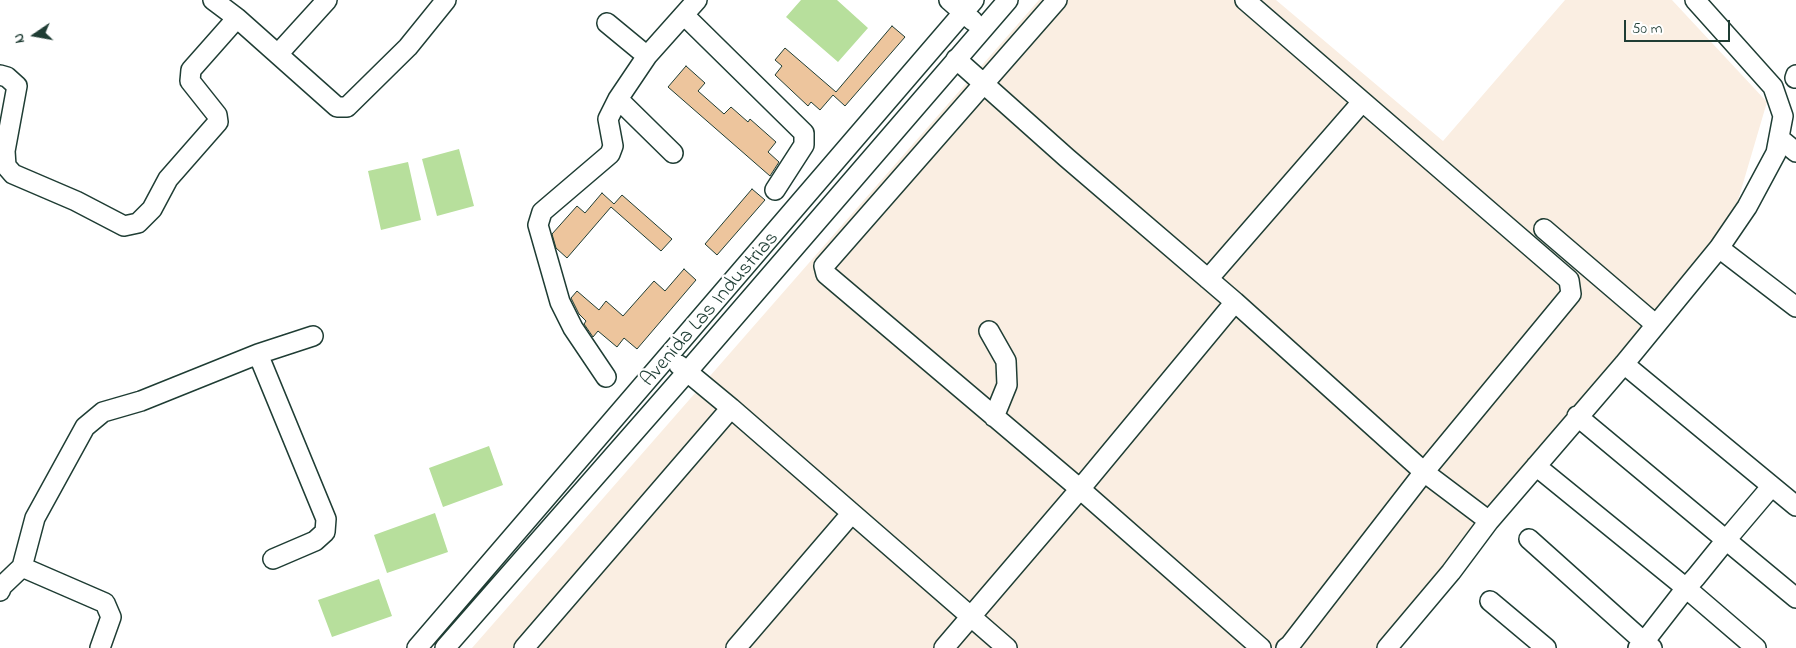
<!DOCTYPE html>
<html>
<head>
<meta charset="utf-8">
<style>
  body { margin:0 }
  #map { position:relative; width:1796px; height:648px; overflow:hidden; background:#fff; font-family:"Indie Flower",sans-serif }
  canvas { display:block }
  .north { position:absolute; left:10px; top:10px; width:50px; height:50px; -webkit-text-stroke:4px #fff; paint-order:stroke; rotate:258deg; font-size:14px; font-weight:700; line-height:20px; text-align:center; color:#1f3d34 }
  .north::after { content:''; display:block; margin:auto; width:18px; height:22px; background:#1f3d34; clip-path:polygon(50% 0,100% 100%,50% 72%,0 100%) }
  .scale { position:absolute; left:1624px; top:20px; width:106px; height:22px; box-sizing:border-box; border:2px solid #1f3d34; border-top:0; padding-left:6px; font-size:15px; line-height:18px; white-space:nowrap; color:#1f3d34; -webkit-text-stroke:4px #fff; paint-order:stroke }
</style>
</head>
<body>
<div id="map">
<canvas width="1796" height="648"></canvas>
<div class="north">N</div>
<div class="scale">50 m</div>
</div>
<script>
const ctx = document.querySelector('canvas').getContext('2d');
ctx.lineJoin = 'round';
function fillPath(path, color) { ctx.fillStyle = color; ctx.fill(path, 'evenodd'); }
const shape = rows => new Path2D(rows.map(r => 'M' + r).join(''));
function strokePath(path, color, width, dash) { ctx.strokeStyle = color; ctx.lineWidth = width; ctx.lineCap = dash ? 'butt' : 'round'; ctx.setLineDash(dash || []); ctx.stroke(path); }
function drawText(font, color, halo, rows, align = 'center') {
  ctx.font = font + ' "Indie Flower",sans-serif'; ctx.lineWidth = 4.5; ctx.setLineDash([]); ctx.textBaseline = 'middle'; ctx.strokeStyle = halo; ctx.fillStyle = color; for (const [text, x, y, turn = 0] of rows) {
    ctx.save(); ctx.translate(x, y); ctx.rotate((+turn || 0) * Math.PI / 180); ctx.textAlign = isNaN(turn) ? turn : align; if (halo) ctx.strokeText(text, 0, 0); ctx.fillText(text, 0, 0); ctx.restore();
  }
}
fillPath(shape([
  [1039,0,1276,0,1443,141,1565,0,1672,0,1767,102,1734,214,1379,648,472,648]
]), '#faeee2');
fillPath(shape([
  [801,0,837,0,868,28,838,62,786,17],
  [459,149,474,206,437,216,422,159],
  [408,162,421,220,381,230,368,171],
  [489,446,503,485,443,507,429,468],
  [435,513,448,552,387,573,374,535],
  [379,579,392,616,332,637,318,600]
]), '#b7df9c');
const building = shape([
  [892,26,905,37,845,106,833,95,820,110,811,102,808,106,775,75,782,66,775,60,785,48,836,92,892,26],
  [686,66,705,83,698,91,724,114,731,107,748,122,750,119,776,142,768,152,779,162,770,176,668,87,686,66],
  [752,189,765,200,717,255,705,244,752,189],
  [602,193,614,204,622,195,672,239,661,251,611,207,567,258,556,248,552,234,577,206,585,213,602,193],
  [684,269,696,280,637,349,624,338,617,347,598,331,593,337,584,324,586,321,579,314,571,298,577,291,599,310,606,301,623,316,654,281,665,291,684,269]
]);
fillPath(building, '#edc59d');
strokePath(building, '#1f3d34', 1);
const minor = shape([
  [213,0,237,18,337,107,347,107,408,47,446,0],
  [949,0,973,21],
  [1057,0,824,266,826,274,1080,489,1261,648],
  [1245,0,1569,280,1571,294,1424,472,1290,645,1286,648],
  [684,15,804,133,804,145,775,190],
  [607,23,647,56],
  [278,54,327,0],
  [956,59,1067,158,1235,302,1424,472,1489,521],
  [0,75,7,77,17,86,5,151,6,166,13,174,76,201,124,226,138,223,152,209,168,179,218,122,217,115,190,81,191,70,237,18],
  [1795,78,1796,75],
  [618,99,673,153],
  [1779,138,1796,152],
  [1544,229,1655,324],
  [1719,248,1796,307],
  [1208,279,1362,102],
  [989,331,1006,361,1007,385,994,417],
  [258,354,326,519,325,532,315,541,273,559],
  [1624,364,1796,506],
  [679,365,731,408,1007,648],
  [606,377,573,328,560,302,538,225,542,212,610,154,613,146,608,119,618,99,647,56,697,0],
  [1536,466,1686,588,1696,577,1726,540,1577,416],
  [1771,487,1726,540,1796,598],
  [1529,539,1644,642,1638,648],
  [22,567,35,518,85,427,103,412,141,401,258,354,313,336],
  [0,591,2,586,22,567,105,603,111,617,100,648],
  [1490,601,1546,648],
  [417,648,974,0],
  [445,648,687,372,1008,0],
  [524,648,731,408],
  [736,648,851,514],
  [944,648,1080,489,1235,302],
  [1387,648,1451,572,1489,521,1624,364,1719,248,1747,207,1776,153,1783,116,1773,87,1695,0],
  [1652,648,1644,642,1686,588,1756,648]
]);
strokePath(minor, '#1f3d34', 22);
strokePath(minor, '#fff', 19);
drawText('21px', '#1f3d34', '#fff', [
  ["Avenida Las Industrias",711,310,-49]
]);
</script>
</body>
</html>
